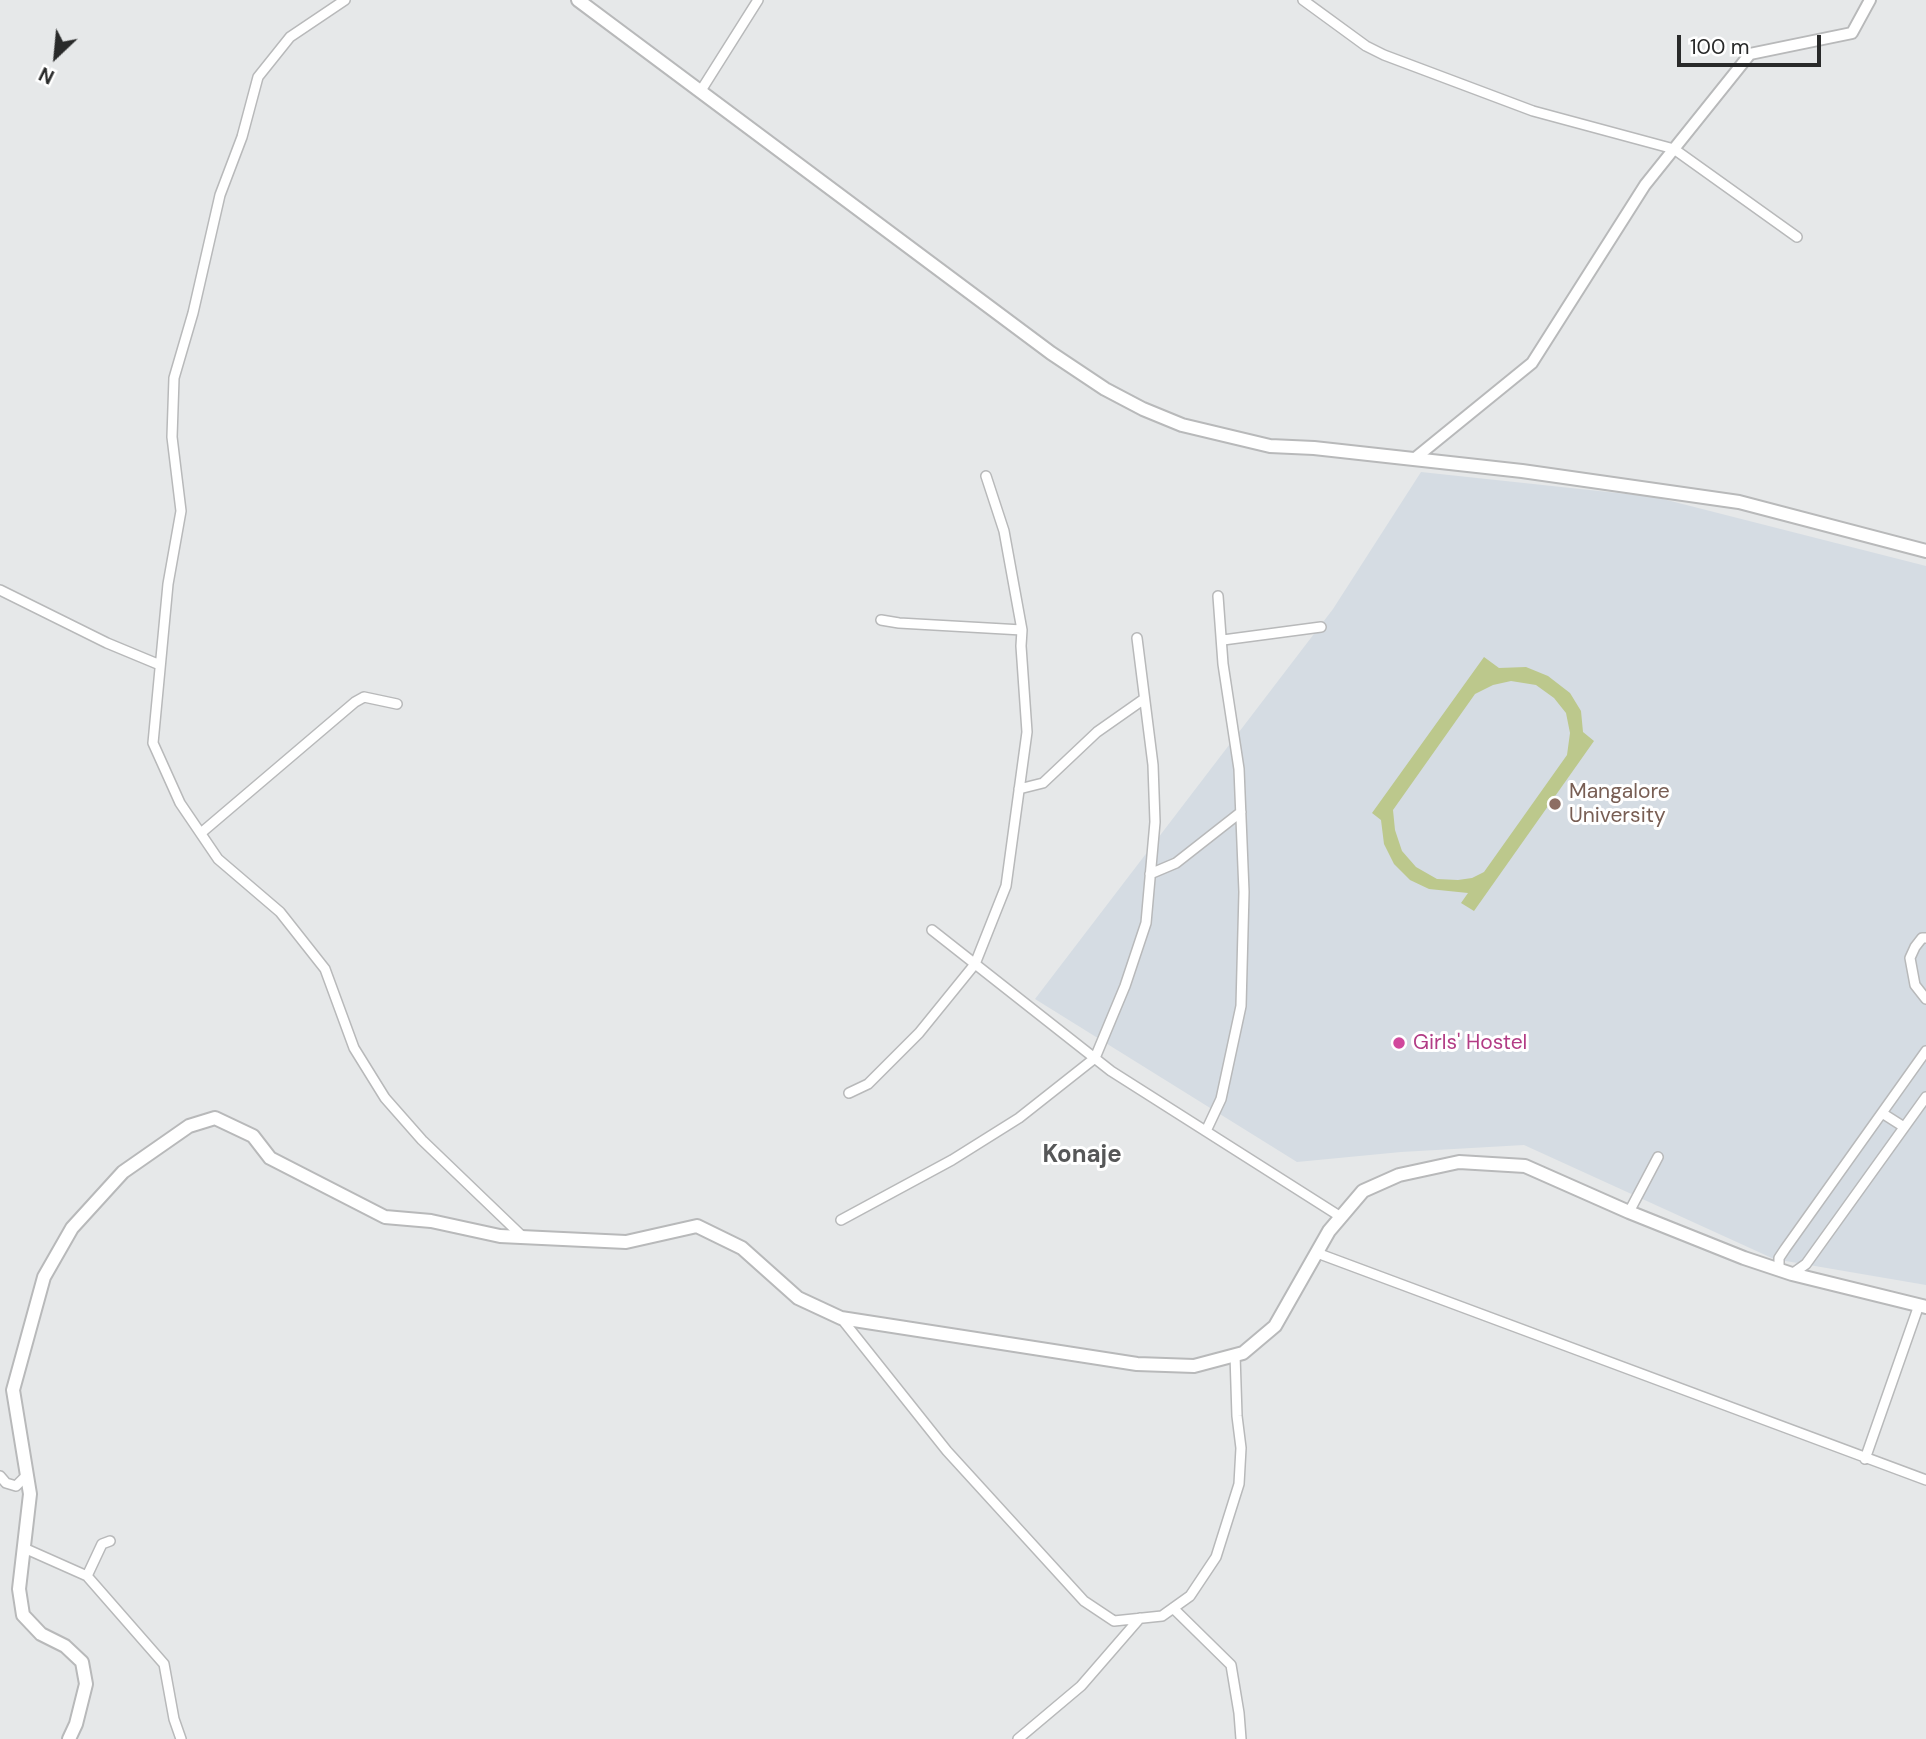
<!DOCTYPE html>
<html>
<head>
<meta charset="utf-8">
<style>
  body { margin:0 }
  #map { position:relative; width:1926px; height:1739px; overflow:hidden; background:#e6e8e9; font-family:"DM Sans",sans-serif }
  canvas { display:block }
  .north { position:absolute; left:21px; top:21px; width:70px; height:70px; -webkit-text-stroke:5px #fff; paint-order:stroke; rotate:206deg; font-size:19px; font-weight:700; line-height:28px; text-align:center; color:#292a2a }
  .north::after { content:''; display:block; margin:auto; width:24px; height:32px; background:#292a2a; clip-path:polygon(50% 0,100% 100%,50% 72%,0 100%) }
  .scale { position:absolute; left:1677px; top:35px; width:144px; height:32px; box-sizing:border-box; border:4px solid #292a2a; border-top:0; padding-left:9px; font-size:21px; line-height:24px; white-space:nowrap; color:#292a2a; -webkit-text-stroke:5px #fff; paint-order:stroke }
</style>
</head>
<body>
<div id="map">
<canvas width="1926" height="1739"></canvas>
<div class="north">N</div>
<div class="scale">100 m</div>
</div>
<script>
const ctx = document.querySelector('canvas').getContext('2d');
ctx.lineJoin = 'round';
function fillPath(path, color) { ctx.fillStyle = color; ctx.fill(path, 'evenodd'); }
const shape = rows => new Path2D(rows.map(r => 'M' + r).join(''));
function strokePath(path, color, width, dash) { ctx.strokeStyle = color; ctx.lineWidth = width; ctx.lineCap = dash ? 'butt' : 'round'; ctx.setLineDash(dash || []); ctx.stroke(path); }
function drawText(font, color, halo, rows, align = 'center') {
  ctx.font = font + ' "DM Sans",sans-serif'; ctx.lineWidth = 6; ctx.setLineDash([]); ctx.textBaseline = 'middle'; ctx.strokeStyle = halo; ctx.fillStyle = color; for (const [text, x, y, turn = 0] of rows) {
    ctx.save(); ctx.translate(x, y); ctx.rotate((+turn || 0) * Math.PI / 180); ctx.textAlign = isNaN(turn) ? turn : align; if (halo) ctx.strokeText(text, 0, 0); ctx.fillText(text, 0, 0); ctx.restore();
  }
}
fillPath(shape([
  [1421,472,1655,497,1926,566,1926,1285,1774,1259,1524,1145,1401,1152,1297,1162,1035,999,1333,609]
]), '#d5dce3');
fillPath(shape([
  [1484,657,1499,668,1526,667,1548,676,1570,693,1581,711,1583,732,1594,741,1474,911,1461,903,1468,893,1429,889,1410,880,1394,864,1384,844,1381,820,1372,813],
  [1511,681,1536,685,1554,698,1566,713,1570,733,1567,755,1484,872,1472,878,1458,880,1437,879,1416,867,1402,851,1395,830,1393,810,1475,694,1493,685]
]), '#bcc88c');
const minor = shape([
  [345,0,290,37,258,77,242,137,220,195,193,313,174,378,172,437,181,511,168,584,153,743,180,803,218,859,280,912,325,969,354,1048,385,1098,422,1140,523,1237],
  [1303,0,1366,46,1384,55,1533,111,1674,149,1797,237],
  [700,92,758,0],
  [0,590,107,643,160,665],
  [881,620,899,623,1022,630],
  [1223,640,1321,627],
  [1019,789,1043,783,1097,732,1144,699],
  [201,833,355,702,364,697,397,704],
  [1150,874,1176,863,1241,812],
  [932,930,1111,1071,1341,1217],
  [1926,938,1922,938,1915,947,1910,958,1915,985,1926,999],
  [849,1093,868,1084,919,1033,975,964,1006,886,1027,732,1021,646,1022,630,1004,531,986,476],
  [1882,1113,1904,1127],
  [1206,1131,1221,1099,1241,1006,1244,892,1239,769,1223,664,1218,596],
  [1629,1212,1658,1157],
  [841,1220,952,1160,1019,1118,1095,1058,1125,986,1146,923,1155,822,1153,765,1137,638],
  [1317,1253,1926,1480],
  [1779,1269,1779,1258,1785,1249,1926,1051],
  [1792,1274,1806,1264,1926,1097],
  [841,1318,947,1451,1084,1601,1114,1621,1162,1616,1190,1596,1216,1557,1239,1484,1241,1448,1237,1416,1235,1355],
  [1865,1459,1919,1305],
  [0,1476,6,1483,16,1486,27,1475],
  [24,1548,87,1576,164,1664,174,1719,181,1739],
  [87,1576,102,1544,110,1541],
  [1173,1608,1231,1665,1239,1713,1241,1739],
  [1018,1739,1081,1686,1140,1618]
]);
const tertiary = shape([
  [1414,459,1532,363,1645,185,1750,54,1852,33,1870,0]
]);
const secondary = shape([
  [578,0,1051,353,1105,389,1143,409,1182,425,1270,446,1314,448,1522,471,1739,502,1926,551],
  [69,1739,76,1724,86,1684,82,1662,65,1646,41,1634,23,1615,19,1589,30,1494,13,1390,44,1277,72,1228,123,1172,189,1126,215,1118,253,1136,270,1158,385,1217,431,1221,500,1236,626,1242,697,1226,742,1248,798,1298,841,1318,1137,1364,1194,1366,1243,1353,1275,1326,1329,1231,1363,1191,1399,1175,1459,1162,1525,1166,1629,1212,1744,1258,1792,1274,1926,1307]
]);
strokePath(minor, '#b8b9ba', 12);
strokePath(tertiary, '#b8b9ba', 14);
strokePath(secondary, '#b8b9ba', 16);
strokePath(minor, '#fff', 9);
strokePath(tertiary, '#fff', 10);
strokePath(secondary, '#fff', 12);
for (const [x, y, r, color] of [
  [1555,804,7,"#8d6e63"],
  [1399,1043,7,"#d1479c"]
]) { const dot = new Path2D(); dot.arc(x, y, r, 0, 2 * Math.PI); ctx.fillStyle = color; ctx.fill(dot); strokePath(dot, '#fff', 2.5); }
drawText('21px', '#785e54', '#fff', [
  ["Mangalore",1569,792],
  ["University",1569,816]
], 'left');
drawText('21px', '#b23c85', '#fff', [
  ["Girls' Hostel",1413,1043]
], 'left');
drawText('bold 24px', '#565758', '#fff', [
  ["Konaje",1082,1156]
]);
</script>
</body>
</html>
